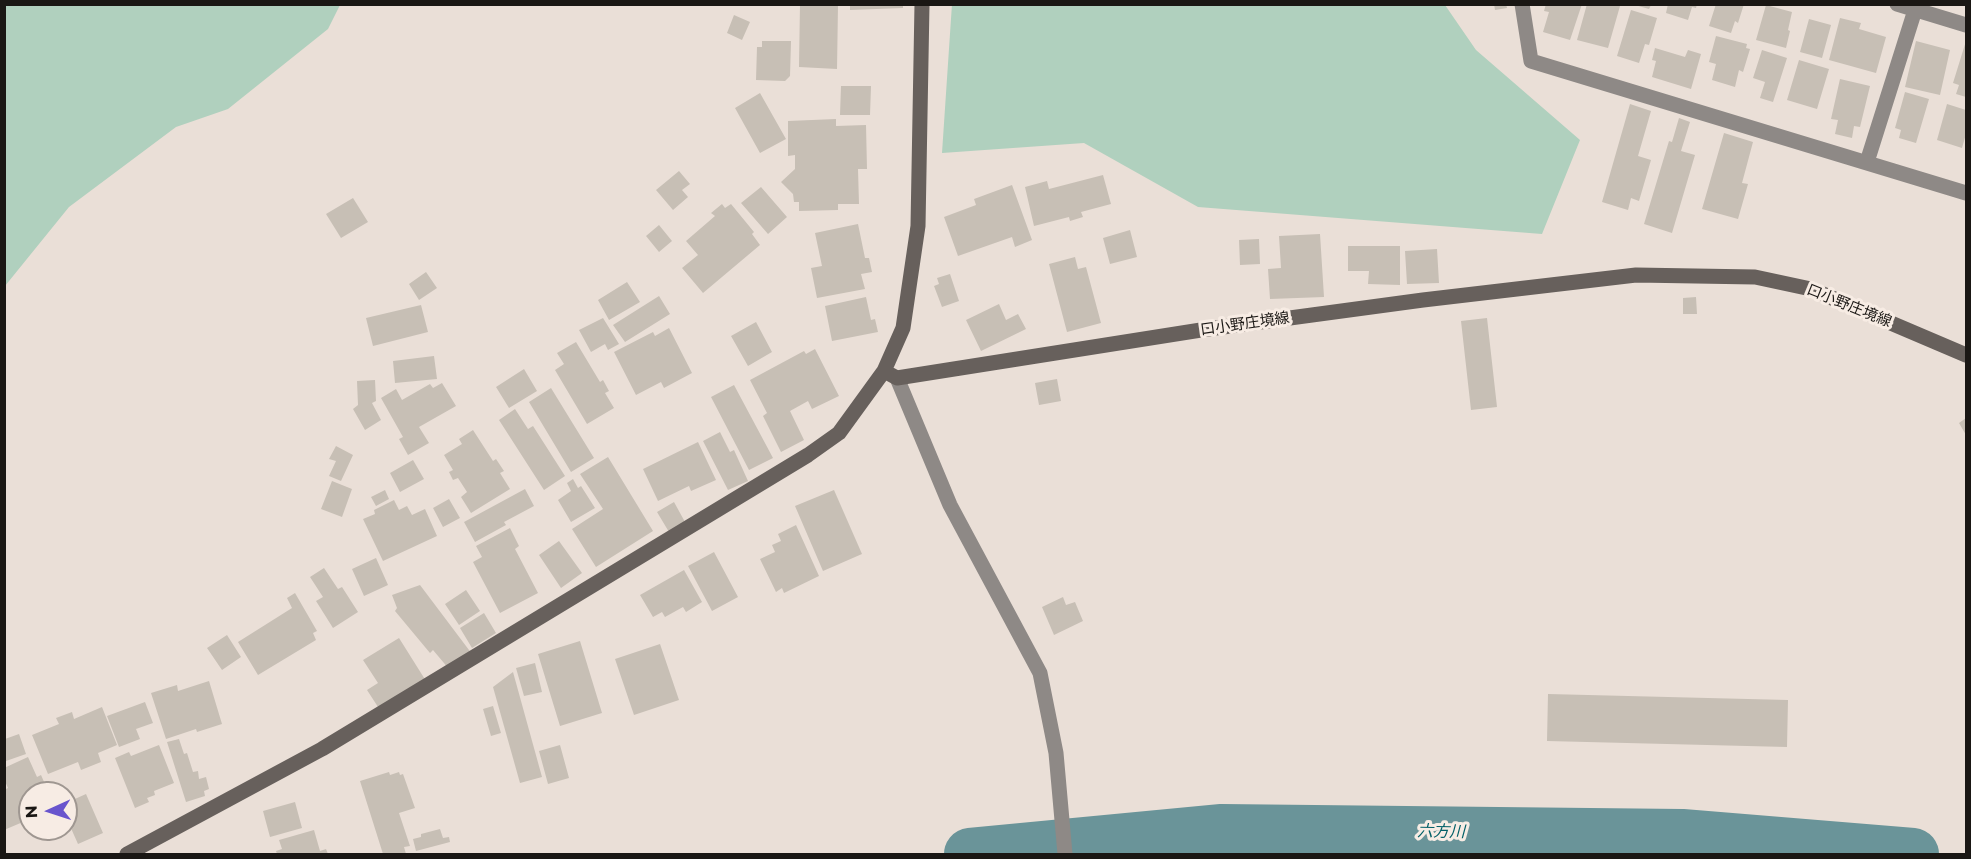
<!DOCTYPE html>
<html>
<head>
<meta charset="utf-8">
<style>
  body { margin:0 }
  #map { position:relative; width:1971px; height:859px; overflow:hidden; background:#eadfd7; font-family:Montserrat,sans-serif }
  canvas { display:block }
  .frame { position:absolute; inset:0; border:6px solid #1a1714; pointer-events:none }
  .north { position:absolute; left:18px; top:781px; width:60px; height:60px; box-sizing:border-box; background:#f7ece4; border:2px solid #9f9791; border-radius:50%; rotate:267deg; font-size:16px; font-weight:700; line-height:24px; text-align:center; color:#1a1714 }
  .north::after { content:''; display:block; margin:auto; width:21px; height:27px; background:#6854cd; clip-path:polygon(50% 0,100% 100%,50% 72%,0 100%) }
</style>
</head>
<body>
<div id="map">
<canvas width="1971" height="859"></canvas>
<div class="frame"></div>
<div class="north">N</div>
</div>
<script>
const ctx = document.querySelector('canvas').getContext('2d');
ctx.lineJoin = 'round';
function fillPath(path, color) { ctx.fillStyle = color; ctx.fill(path, 'evenodd'); }
const shape = rows => new Path2D(rows.map(r => 'M' + r).join(''));
function strokePath(path, color, width, dash) { ctx.strokeStyle = color; ctx.lineWidth = width; ctx.lineCap = dash ? 'butt' : 'round'; ctx.setLineDash(dash || []); ctx.stroke(path); }
function drawText(font, color, halo, rows, align = 'center') {
  ctx.font = font + ' Montserrat,"Noto Sans JP",sans-serif'; ctx.lineWidth = 6; ctx.setLineDash([]); ctx.textBaseline = 'middle'; ctx.strokeStyle = halo; ctx.fillStyle = color; for (const [text, x, y, turn = 0] of rows) {
    ctx.save(); ctx.translate(x, y); ctx.rotate((+turn || 0) * Math.PI / 180); ctx.textAlign = isNaN(turn) ? turn : align; if (halo) ctx.strokeText(text, 0, 0); ctx.fillText(text, 0, 0); ctx.restore();
  }
}
fillPath(shape([
  [5,4,340,4,340,5,328,29,228,109,176,127,69,207,5,286],
  [952,4,1445,5,1476,50,1580,140,1542,234,1198,207,1084,143,942,153]
]), '#b0d0be');
strokePath(shape([
  [970,854,1222,830,1682,835,1913,854]
]), '#6a9499', 52);
fillPath(shape([
  [800,4,838,5,837,69,799,67],
  [850,4,903,4,903,8,850,10],
  [1494,4,1506,4,1507,8,1495,10],
  [1546,4,1582,4,1570,40,1543,32,1549,12,1544,11],
  [1587,4,1620,6,1608,48,1577,40],
  [1668,4,1697,4,1696,8,1692,7,1688,20,1666,13],
  [1716,4,1744,4,1738,23,1735,21,1731,33,1709,26],
  [1635,5,1651,5,1649,9],
  [1766,5,1792,12,1788,30,1790,31,1786,48,1756,40],
  [1631,10,1657,18,1649,45,1645,44,1639,63,1617,56],
  [734,15,750,22,742,40,727,33],
  [1840,18,1861,23,1859,29,1886,37,1876,73,1829,60],
  [1809,19,1831,25,1822,58,1800,52],
  [1716,36,1747,44,1746,48,1750,49,1743,72,1739,70,1735,87,1712,80,1716,64,1709,62],
  [762,41,791,41,790,76,785,81,756,80,757,47,762,47],
  [1916,41,1950,50,1940,95,1905,87],
  [1966,41,1966,97,1956,94,1959,85,1953,83],
  [1655,48,1685,57,1688,50,1701,54,1691,89,1652,77,1656,61,1652,60],
  [1762,50,1787,58,1773,102,1760,98,1765,82,1753,78],
  [1799,60,1829,69,1817,109,1787,100],
  [1840,79,1870,86,1860,127,1854,126,1852,138,1835,134,1838,120,1831,119],
  [841,86,871,86,870,115,840,115],
  [1905,92,1929,99,1916,143,1899,138,1901,130,1895,128],
  [760,93,786,139,760,153,735,108],
  [1630,104,1651,111,1638,156,1651,160,1639,201,1631,198,1628,210,1602,202],
  [1947,104,1966,110,1966,134,1962,148,1937,140],
  [1679,118,1690,122,1681,151,1695,155,1672,233,1644,224,1669,141,1672,142],
  [836,119,836,126,866,125,867,169,858,169,859,204,838,204,838,210,799,211,799,202,794,202,793,194,781,182,795,169,795,155,788,156,788,121],
  [1724,133,1753,142,1742,183,1748,184,1738,219,1702,209],
  [679,171,690,184,682,190,688,197,673,210,656,190],
  [1103,175,1111,204,1081,212,1083,217,1070,221,1069,217,1034,226,1025,187,1047,181,1049,189],
  [1012,185,1032,240,1015,247,1012,237,958,256,944,217,976,205,974,199],
  [761,187,787,217,768,234,741,203],
  [353,198,368,222,341,238,326,214],
  [722,204,725,208,731,204,754,232,752,234,760,245,703,293,682,268,698,255,686,241,715,216,711,213],
  [858,224,865,258,869,258,872,272,861,274,865,289,817,298,811,268,822,266,815,233],
  [659,225,672,241,659,252,646,236],
  [1130,230,1137,257,1110,264,1103,238],
  [1320,234,1324,297,1270,299,1268,269,1281,268,1279,236],
  [1259,239,1260,264,1240,265,1239,240],
  [1348,246,1400,246,1400,285,1368,284,1369,271,1348,271],
  [1437,249,1439,283,1407,284,1405,251],
  [1075,257,1078,269,1086,267,1101,323,1067,332,1049,264],
  [426,272,437,288,419,300,409,284],
  [950,274,959,301,942,307,934,286,939,284,937,278],
  [627,282,640,302,609,320,598,300],
  [659,296,670,314,625,342,613,325],
  [866,297,871,320,875,319,878,332,832,341,825,306],
  [1696,297,1697,314,1683,314,1683,298],
  [999,304,1006,320,1018,314,1026,329,981,351,966,320],
  [421,305,428,332,373,346,366,318],
  [603,318,619,344,608,350,605,344,591,352,579,330],
  [1487,318,1497,407,1471,410,1461,321],
  [756,322,772,352,748,366,731,336],
  [669,328,692,373,664,388,661,382,636,395,614,352,653,332,655,336],
  [576,342,600,382,603,380,609,391,605,393,614,408,587,424,555,370,564,364,557,353],
  [815,349,839,396,812,409,808,401,790,411,804,440,781,452,763,416,767,413,750,380,804,351,806,354],
  [434,356,437,379,395,383,393,361],
  [524,369,537,391,509,408,496,387],
  [1057,379,1061,401,1039,405,1035,383],
  [375,380,376,401,372,403,381,420,365,430,353,409,358,405,357,381],
  [442,383,456,406,419,427,429,443,408,455,399,439,403,437,381,398,396,389,402,400,430,384,433,388],
  [734,385,773,458,749,470,711,397],
  [551,388,594,458,571,472,529,402],
  [515,409,528,429,533,426,565,476,544,490,499,420],
  [1966,418,1966,435,1959,423],
  [473,430,493,461,496,459,504,471,500,473,510,489,471,513,461,497,467,492,458,478,453,480,449,472,453,470,444,455,462,444,459,439],
  [720,432,730,452,734,450,748,481,728,490,703,441],
  [698,442,716,480,691,491,689,486,658,501,643,469],
  [336,446,353,455,341,481,329,476,336,461,329,459],
  [608,457,653,531,596,567,572,529,603,509,580,474],
  [413,460,424,479,400,492,390,473],
  [573,479,578,488,581,486,595,508,571,522,558,500,571,491,567,483],
  [332,481,352,489,342,517,321,509],
  [525,489,534,506,504,522,506,525,475,542,464,522],
  [385,490,389,499,376,506,371,497],
  [834,490,862,554,823,571,795,506],
  [449,499,460,518,443,527,433,508],
  [394,500,399,510,407,506,412,515,425,509,437,536,383,561,363,519,375,514,374,510],
  [674,502,685,522,669,532,657,512],
  [796,525,819,576,784,593,782,588,776,592,760,559,775,552,772,545,781,541,778,534],
  [510,528,519,546,515,549,538,593,500,613,473,562,482,557,476,546],
  [559,541,582,573,561,588,539,555],
  [714,552,738,597,712,611,688,566],
  [376,558,388,585,364,596,352,569],
  [324,568,338,589,342,587,358,612,333,628,316,601,323,597,310,577],
  [684,570,702,602,686,612,683,607,665,617,662,612,653,617,640,595],
  [420,585,472,654,449,669,433,650,430,653,395,611,397,608,392,595],
  [466,590,480,611,459,625,445,604],
  [295,593,317,631,313,633,316,640,258,675,238,642,292,608,287,598],
  [1063,597,1066,605,1075,602,1083,621,1054,635,1042,607],
  [484,613,496,633,472,648,460,628],
  [227,635,241,657,222,670,207,648],
  [399,638,426,681,380,710,367,690,378,683,363,660],
  [580,641,602,713,560,726,538,654],
  [660,644,679,700,634,715,615,659],
  [535,663,542,692,524,696,516,668],
  [513,672,542,777,520,783,493,687],
  [209,681,222,724,197,732,196,729,166,739,151,693,177,685,178,691],
  [1548,694,1788,700,1787,747,1547,741],
  [145,702,153,723,136,729,140,739,119,747,107,716],
  [493,706,501,733,491,736,483,709],
  [102,707,117,745,98,753,101,762,81,770,78,762,48,774,32,735,59,724,56,718,72,712,74,719],
  [19,734,26,754,6,761,5,739],
  [179,739,184,754,187,753,193,772,198,771,199,779,206,777,209,789,204,791,205,796,186,802,167,742],
  [159,745,174,783,154,791,155,795,147,798,149,802,135,808,115,758,129,752,131,756],
  [560,745,569,778,548,784,539,751],
  [28,757,37,777,41,775,49,793,30,793,30,819,4,830,4,790,8,788,4,779,4,768],
  [389,772,390,775,399,772,400,775,403,774,415,808,399,813,410,846,404,847,406,854,383,854,360,781],
  [86,794,103,833,78,844,66,817,66,803],
  [295,802,302,828,270,837,263,811],
  [440,829,443,838,449,837,450,842,416,851,413,839,421,837,421,834],
  [314,830,320,851,326,849,328,854,277,854,276,851,282,849,279,840]
]), '#c7bfb5');
strokePath(shape([
  [1522,4,1531,61,1966,193],
  [1897,4,1966,25],
  [1867,162,1915,10],
  [897,378,950,505,1040,673,1056,753,1065,854]
]), '#8e8986', 15);
strokePath(shape([
  [884,371,897,378,1201,330,1423,300,1636,275,1755,277,1811,289,1966,355],
  [127,854,322,749,808,455,839,433,884,371,903,328,918,226,922,4]
]), '#67605c', 15);
drawText('15px', '#1a1714', '#f7ece4', [
  ["口小野庄境線",1849,306,22],
  ["口小野庄境線",1245,324,-8]
]);
drawText('italic 16px', '#005f67', '#f7ece4', [
  ["六方川",1441,832,1]
]);
</script>
</body>
</html>
